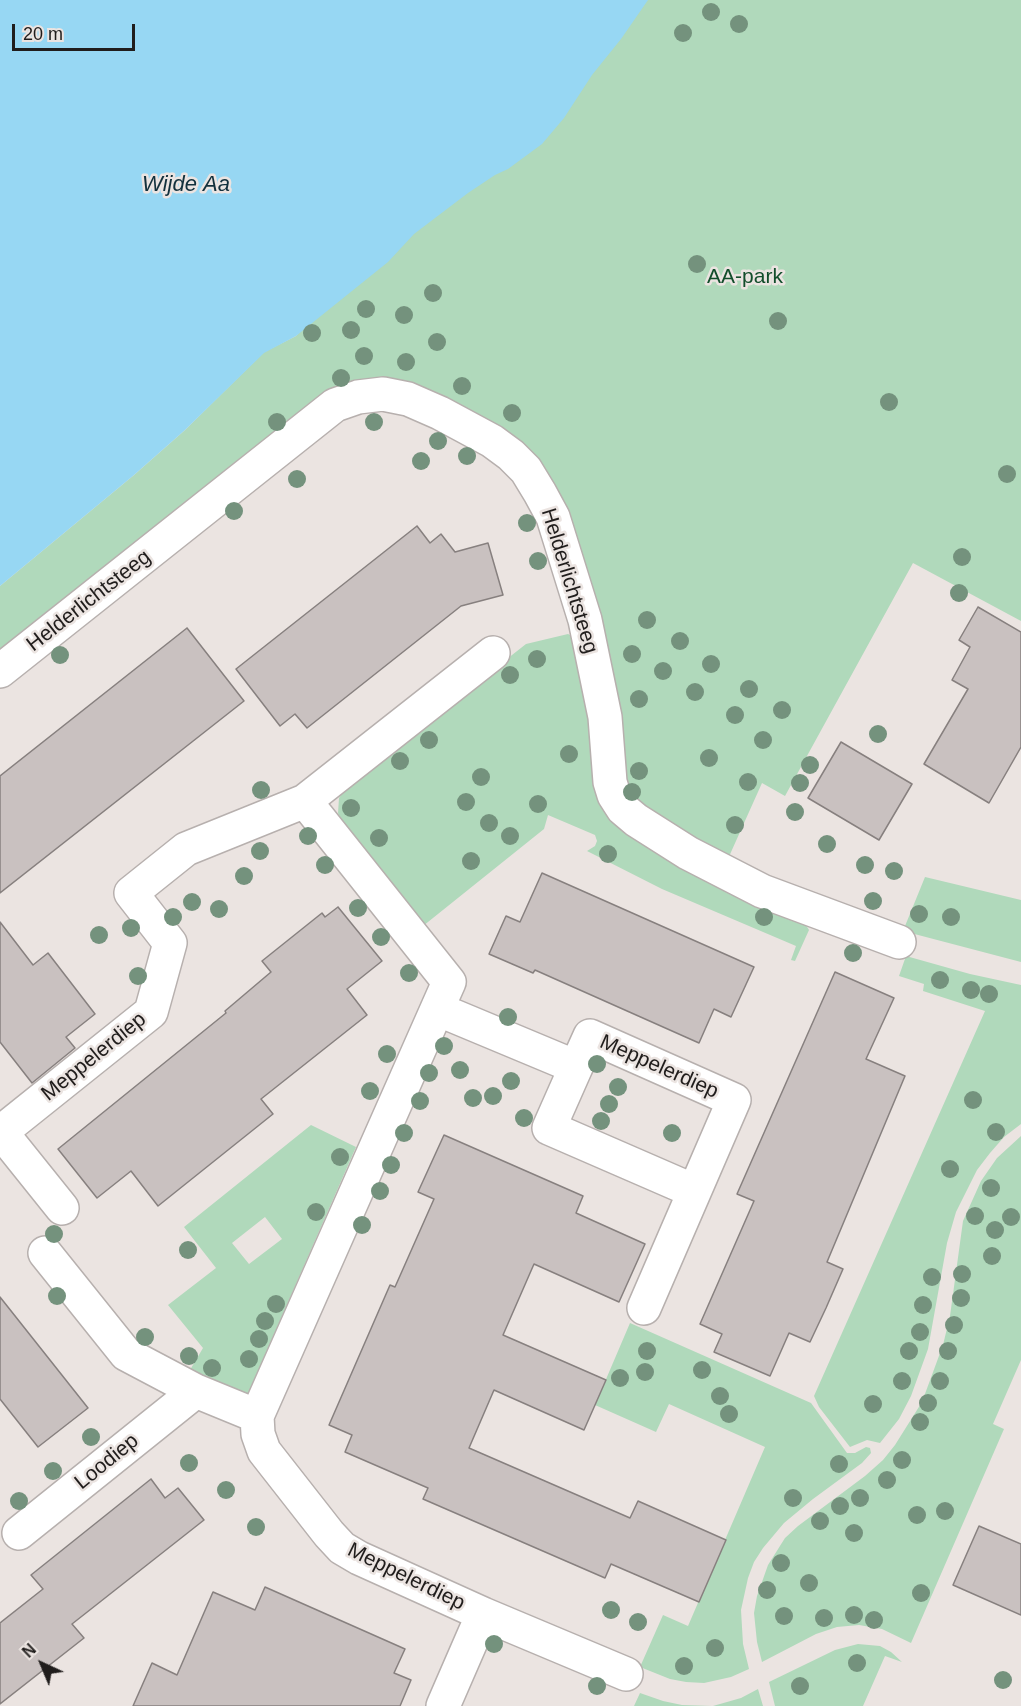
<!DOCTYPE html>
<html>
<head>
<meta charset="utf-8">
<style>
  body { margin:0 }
  #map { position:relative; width:1021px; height:1706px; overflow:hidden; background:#ebe4e1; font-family:Arial,sans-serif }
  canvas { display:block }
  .north { position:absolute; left:12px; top:1634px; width:60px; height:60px; -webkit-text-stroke:4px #ebe4e1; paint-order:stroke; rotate:316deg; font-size:16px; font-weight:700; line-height:24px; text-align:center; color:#201d1c }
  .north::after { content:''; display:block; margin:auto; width:21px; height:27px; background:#201d1c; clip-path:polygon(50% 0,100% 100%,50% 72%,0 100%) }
  .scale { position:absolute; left:12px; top:24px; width:123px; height:27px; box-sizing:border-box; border:3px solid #201d1c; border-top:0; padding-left:8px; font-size:18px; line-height:21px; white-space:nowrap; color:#201d1c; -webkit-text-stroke:4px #ebe4e1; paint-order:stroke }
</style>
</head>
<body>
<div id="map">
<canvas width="1021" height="1706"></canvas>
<div class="north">N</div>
<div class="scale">20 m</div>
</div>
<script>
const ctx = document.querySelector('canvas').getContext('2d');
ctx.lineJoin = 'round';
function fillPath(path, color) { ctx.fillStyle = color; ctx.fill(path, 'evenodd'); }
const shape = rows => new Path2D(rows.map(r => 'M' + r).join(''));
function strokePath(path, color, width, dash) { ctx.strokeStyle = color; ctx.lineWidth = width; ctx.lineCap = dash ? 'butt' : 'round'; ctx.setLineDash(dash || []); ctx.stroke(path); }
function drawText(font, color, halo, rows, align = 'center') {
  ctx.font = font + ' Arial,sans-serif'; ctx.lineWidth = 5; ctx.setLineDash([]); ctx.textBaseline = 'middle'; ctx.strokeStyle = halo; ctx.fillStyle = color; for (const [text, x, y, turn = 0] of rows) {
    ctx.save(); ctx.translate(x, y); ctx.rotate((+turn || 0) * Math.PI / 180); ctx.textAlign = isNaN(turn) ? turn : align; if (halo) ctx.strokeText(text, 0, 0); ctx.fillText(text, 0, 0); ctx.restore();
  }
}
fillPath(shape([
  [571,0,1021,0,1021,621,913,563,785,796,762,783,727,861,628,797,557,492,393,384,0,656,0,586,134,475,185,430,264,352,296,336],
  [568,634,576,638,586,678,596,780,804,922,809,930,795,961,791,960,796,946,662,889,587,851,595,846,597,841,595,835,548,815,544,829,423,926,341,819,338,813,339,798,348,784,526,644],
  [925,877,1021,900,1021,962,903,931],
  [906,956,970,974,1021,985,1021,1124,1004,1137,990,1153,977,1170,956,1212,947,1243,928,1349,911,1396,899,1419,880,1443,867,1440,850,1447,819,1407,814,1396,985,1011,923,991,924,984,899,976],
  [311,1125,356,1147,247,1396,190,1370,203,1348,168,1305,216,1268,184,1227],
  [265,1217,282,1239,249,1264,232,1243],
  [1021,1136,1021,1360,993,1424,1004,1429,911,1643,882,1629,859,1625,837,1627,816,1634,762,1662,757,1642,754,1613,757,1596,768,1565,785,1538,798,1526,865,1476,883,1460,895,1445,922,1402,943,1345,950,1316,963,1221,981,1181,997,1158],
  [630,1323,811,1403,847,1453,855,1453,866,1447,870,1448,871,1453,862,1463,813,1499,784,1523,763,1548,754,1562,748,1578,741,1610,743,1644,749,1669,731,1677,704,1683,686,1682,670,1679,640,1667,663,1615,688,1626,765,1447,669,1404,656,1432,595,1405],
  [858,1644,880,1646,891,1652,902,1662,885,1656,863,1706,775,1706,769,1682,835,1650],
  [758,1689,763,1706,713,1706,741,1698],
  [640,1693,663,1701,682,1705,712,1706,634,1706]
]), '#b0d9bb');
fillPath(shape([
  [0,0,648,0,621,39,592,75,564,118,542,144,508,169,495,175,468,193,414,234,388,262,296,336,264,353,185,430,134,475,0,586]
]), '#97d7f3');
const building = shape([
  [417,526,430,543,441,534,455,552,488,543,503,595,461,606,307,728,295,714,280,726,236,669,417,526],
  [978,607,1021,632,1021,747,989,803,924,764,968,689,952,680,970,647,959,640,978,607],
  [187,628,244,701,0,893,0,776,187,628],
  [841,742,912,784,879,840,808,798,841,742],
  [542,873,754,967,731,1017,714,1009,699,1043,535,970,533,973,489,954,506,916,520,922,542,873],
  [338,907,382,961,347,989,367,1015,261,1099,273,1114,158,1206,131,1171,97,1198,58,1149,226,1013,225,1011,271,972,262,961,322,913,325,917,338,907],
  [0,922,33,965,48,953,95,1014,66,1037,75,1048,32,1083,0,1042,0,922],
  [835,972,894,998,866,1059,905,1076,827,1262,843,1269,826,1308,810,1342,789,1333,770,1376,714,1352,722,1334,700,1324,754,1201,737,1194,835,972],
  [444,1135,583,1196,576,1213,645,1244,619,1302,534,1264,503,1335,606,1380,584,1430,494,1390,469,1448,630,1518,638,1501,726,1540,699,1602,611,1564,605,1578,423,1499,428,1488,345,1452,352,1435,329,1425,390,1285,395,1287,434,1199,418,1192,444,1135],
  [0,1297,88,1408,38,1447,0,1399,0,1297],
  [151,1479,165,1498,178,1488,204,1520,72,1624,84,1638,0,1704,0,1623,43,1589,31,1575,151,1479],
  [979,1526,1021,1544,1021,1615,953,1585,979,1526],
  [265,1587,405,1649,394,1673,411,1680,400,1706,133,1706,152,1663,177,1675,213,1592,255,1610,265,1587]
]);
fillPath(building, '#c9c1c0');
strokePath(building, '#87807f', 1.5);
const minor = shape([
  [0,671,335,405,358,397,383,394,408,399,440,413,492,441,511,455,526,470,540,493,553,517,585,620,605,717,610,782,614,795,623,809,636,820,688,853,762,891,899,942],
  [305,801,493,653],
  [437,1009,576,1067,590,1036,734,1100,644,1308],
  [576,1067,549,1128,694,1191],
  [62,1208,1,1132,151,1012,170,943,131,893,186,849,305,801,449,982,257,1416,258,1434,264,1451,329,1534,342,1548,359,1558,483,1614,443,1706],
  [45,1253,126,1354,196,1391,257,1416],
  [19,1533,196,1391],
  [483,1614,626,1674]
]);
strokePath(minor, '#b7b0ae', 36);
strokePath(minor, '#fff', 33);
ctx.fillStyle = '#74927d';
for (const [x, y] of [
  [711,12],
  [739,24],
  [683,33],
  [697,264],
  [433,293],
  [366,309],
  [404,315],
  [778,321],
  [351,330],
  [312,333],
  [437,342],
  [364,356],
  [406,362],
  [341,378],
  [462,386],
  [889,402],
  [512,413],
  [277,422],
  [374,422],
  [438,441],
  [467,456],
  [421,461],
  [1007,474],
  [297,479],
  [234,511],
  [527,523],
  [962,557],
  [538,561],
  [959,593],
  [647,620],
  [680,641],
  [632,654],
  [60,655],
  [537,659],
  [711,664],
  [663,671],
  [510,675],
  [749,689],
  [695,692],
  [639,699],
  [782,710],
  [735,715],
  [878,734],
  [429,740],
  [763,740],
  [569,754],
  [709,758],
  [400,761],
  [810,765],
  [639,771],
  [481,777],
  [748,782],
  [800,783],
  [261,790],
  [632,792],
  [466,802],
  [538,804],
  [351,808],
  [795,812],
  [489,823],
  [735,825],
  [308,836],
  [510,836],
  [379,838],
  [827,844],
  [260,851],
  [608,854],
  [471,861],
  [325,865],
  [865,865],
  [894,871],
  [244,876],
  [873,901],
  [192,902],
  [358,908],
  [219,909],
  [919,914],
  [173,917],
  [764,917],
  [951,917],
  [131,928],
  [99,935],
  [381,937],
  [853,953],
  [409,973],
  [138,976],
  [940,980],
  [971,990],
  [989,994],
  [508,1017],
  [444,1046],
  [387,1054],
  [597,1064],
  [460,1070],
  [429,1073],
  [511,1081],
  [618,1087],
  [370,1091],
  [493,1096],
  [473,1098],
  [973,1100],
  [420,1101],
  [609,1104],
  [524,1118],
  [601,1121],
  [996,1132],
  [404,1133],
  [672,1133],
  [340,1157],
  [391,1165],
  [950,1169],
  [991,1188],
  [380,1191],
  [316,1212],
  [975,1216],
  [1011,1217],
  [362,1225],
  [995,1230],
  [54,1234],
  [188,1250],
  [992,1256],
  [962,1274],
  [932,1277],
  [57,1296],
  [961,1298],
  [276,1304],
  [923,1305],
  [265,1321],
  [954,1325],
  [920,1332],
  [145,1337],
  [259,1339],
  [647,1351],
  [909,1351],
  [948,1351],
  [189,1356],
  [249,1359],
  [212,1368],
  [702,1370],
  [645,1372],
  [620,1378],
  [902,1381],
  [940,1381],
  [720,1396],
  [928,1403],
  [873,1404],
  [729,1414],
  [920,1422],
  [91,1437],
  [902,1460],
  [189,1463],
  [839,1464],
  [53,1471],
  [887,1480],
  [226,1490],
  [793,1498],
  [860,1498],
  [19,1501],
  [840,1506],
  [945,1511],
  [917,1515],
  [820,1521],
  [256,1527],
  [854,1533],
  [781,1563],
  [809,1583],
  [767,1590],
  [921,1593],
  [611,1610],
  [854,1615],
  [784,1616],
  [824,1618],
  [874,1620],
  [638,1622],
  [494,1644],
  [715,1648],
  [857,1663],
  [684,1666],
  [1003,1680],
  [597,1686],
  [800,1686]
]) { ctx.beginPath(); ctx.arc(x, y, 9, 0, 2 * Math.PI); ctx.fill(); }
drawText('21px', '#124e2b', '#ebe4e1', [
  ["AA-park",745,277]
]);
drawText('21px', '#201d1c', '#ebe4e1', [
  ["Helderlichtsteeg",569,581,73],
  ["Helderlichtsteeg",89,601,-38],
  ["Meppelerdiep",94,1057,-39],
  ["Meppelerdiep",659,1067,24],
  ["Loodiep",107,1462,-39],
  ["Meppelerdiep",406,1577,26]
]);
drawText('italic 22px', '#13313d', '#ebe4e1', [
  ["Wijde Aa",186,185]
]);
</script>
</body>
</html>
